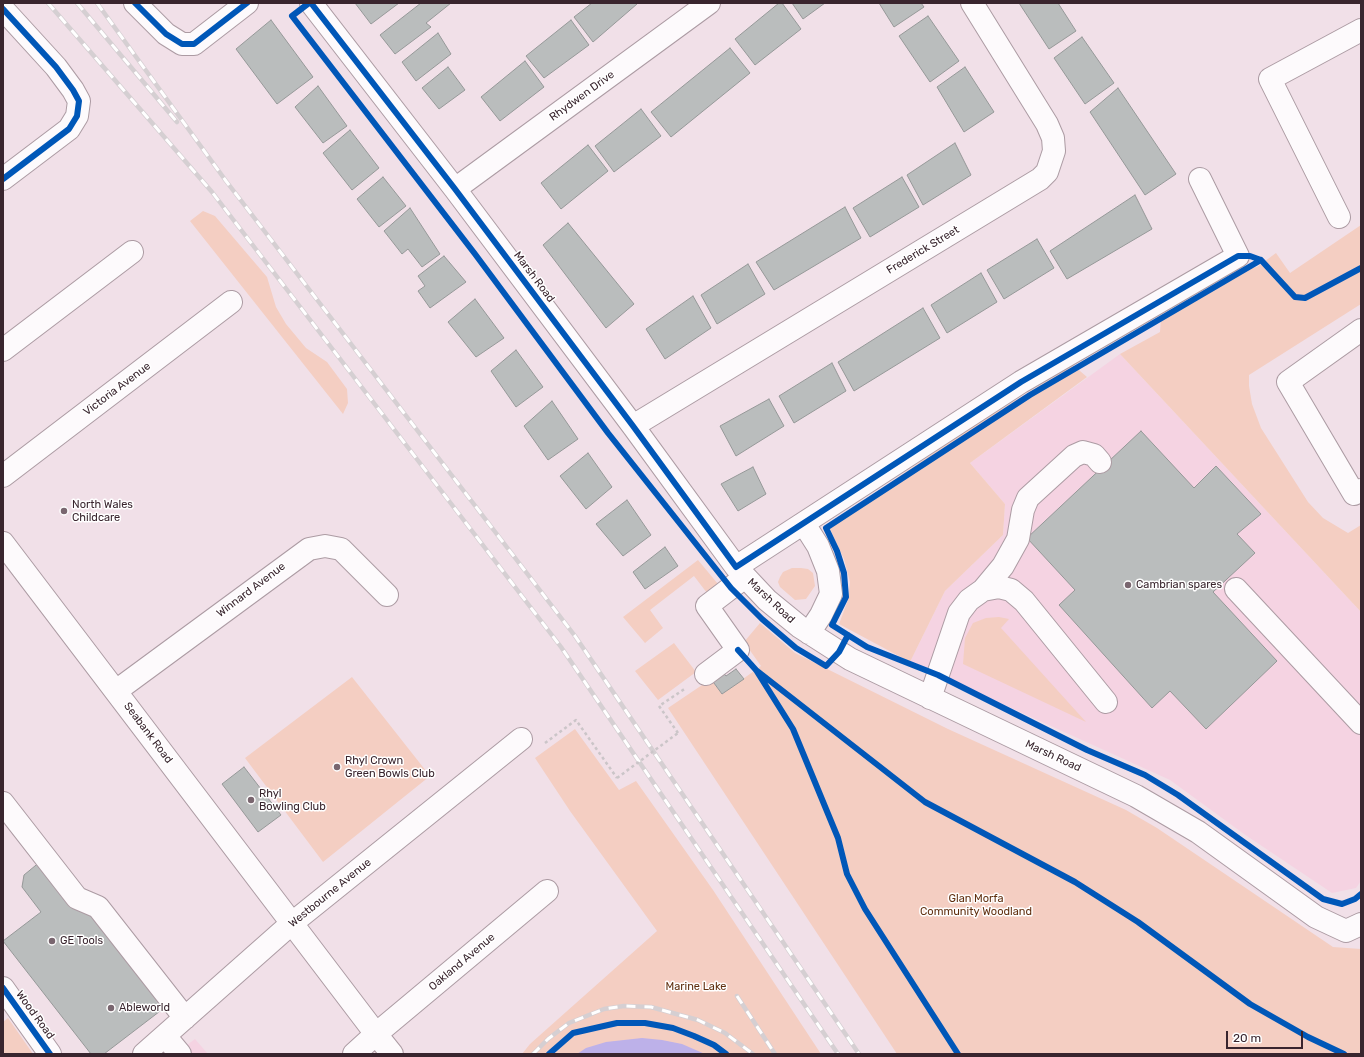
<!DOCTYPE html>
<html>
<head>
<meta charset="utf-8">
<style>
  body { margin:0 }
  #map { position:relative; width:1364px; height:1057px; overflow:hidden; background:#f1e0e8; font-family:Rubik,sans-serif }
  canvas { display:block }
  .frame { position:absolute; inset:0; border:4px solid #39252e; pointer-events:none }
  .scale { position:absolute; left:1226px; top:1031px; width:77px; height:18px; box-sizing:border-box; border:2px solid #39252e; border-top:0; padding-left:5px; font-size:12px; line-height:14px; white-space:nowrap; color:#39252e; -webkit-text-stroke:3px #fff; paint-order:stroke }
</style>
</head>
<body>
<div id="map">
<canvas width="1364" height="1057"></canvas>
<div class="frame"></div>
<div class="scale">20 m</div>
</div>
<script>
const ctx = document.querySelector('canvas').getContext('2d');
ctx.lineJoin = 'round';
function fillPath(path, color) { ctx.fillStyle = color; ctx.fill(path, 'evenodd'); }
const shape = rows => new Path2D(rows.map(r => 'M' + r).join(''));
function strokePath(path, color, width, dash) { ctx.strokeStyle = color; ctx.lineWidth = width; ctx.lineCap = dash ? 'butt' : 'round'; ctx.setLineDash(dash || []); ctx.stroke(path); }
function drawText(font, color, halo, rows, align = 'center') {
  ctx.font = font + ' Rubik,sans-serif'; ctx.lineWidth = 3; ctx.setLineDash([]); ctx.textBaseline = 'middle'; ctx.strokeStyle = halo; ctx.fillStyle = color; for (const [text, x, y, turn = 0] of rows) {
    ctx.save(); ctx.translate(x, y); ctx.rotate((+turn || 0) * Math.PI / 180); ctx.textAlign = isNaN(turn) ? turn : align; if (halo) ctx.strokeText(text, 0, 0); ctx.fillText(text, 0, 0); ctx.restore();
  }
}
fillPath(shape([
  [1120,354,1361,612,1361,881,1356,888,1332,893,1244,834,1170,780,910,662,945,591,1003,535,1005,504,970,463],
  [195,1039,208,1054,175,1054]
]), '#f5d3e2');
fillPath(shape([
  [203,211,215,216,267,277,276,307,286,324,306,348,327,362,347,389,348,403,343,414,190,221],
  [1361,225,1361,304,1249,375,1249,386,1252,404,1261,428,1308,502,1323,518,1348,533,1361,525,1361,612,1120,354,1160,332,1161,317,1249,268,1257,267,1276,253,1290,273],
  [1073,365,1087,377,970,463,1005,504,1003,535,945,591,910,662,839,624,848,600,850,582,844,559,828,525,970,428],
  [698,560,718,584,707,593,694,576,650,610,663,628,645,643,623,617],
  [792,568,801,568,808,569,813,573,815,586,806,599,795,600,780,587,778,582,780,577,783,572],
  [999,617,1009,619,1001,628,1086,722,963,664,965,638,973,623,986,618],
  [760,623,795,653,948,729,1126,810,1157,828,1333,947,1361,949,1361,1054,897,1054,668,708,711,679,722,694,761,666,744,642],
  [674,643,696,672,658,700,635,671],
  [352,677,430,776,323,862,245,758],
  [575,729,619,790,636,781,713,890,821,1054,522,1054,530,1044,657,931,570,811,535,758],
  [8,1018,31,1051,33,1054,3,1054,3,1022]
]), '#f4cec2');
fillPath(shape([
  [642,1038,662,1040,682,1044,705,1054,577,1054,586,1048,606,1042]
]), '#bdb1e9');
const building = shape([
  [355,3,399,3,371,24,355,3],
  [421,3,451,3,426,23,431,27,395,54,380,35,421,3],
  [592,3,636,3,637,4,593,42,574,17,592,3],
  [779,3,782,3,801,29,755,65,735,39,779,3],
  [792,3,825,3,803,19,792,3],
  [879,3,921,3,924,7,894,27,879,3],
  [1019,3,1058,3,1076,31,1049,49,1019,3],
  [928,16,959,61,930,82,899,36,928,16],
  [271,20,313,77,277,104,236,49,271,20],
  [571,20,589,45,544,78,526,56,571,20],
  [438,33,451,54,416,81,402,62,438,33],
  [1082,37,1114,83,1085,104,1054,58,1082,37],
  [730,48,750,73,671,137,651,112,730,48],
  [525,61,544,87,500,121,481,97,525,61],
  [448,67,465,90,439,109,422,88,448,67],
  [965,67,994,112,964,132,937,87,965,67],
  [318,86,347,126,323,143,295,107,318,86],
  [1118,88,1176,174,1145,195,1090,112,1118,88],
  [641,109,661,136,614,172,595,146,641,109],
  [350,130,379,168,352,190,323,153,350,130],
  [955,143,971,175,923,205,907,175,955,143],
  [588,145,608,171,561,209,541,183,588,145],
  [383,177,406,206,379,227,357,199,383,177],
  [902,177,919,207,870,237,853,208,902,177],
  [1135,195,1152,229,1067,279,1050,251,1135,195],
  [845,207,861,238,774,290,756,262,845,207],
  [410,208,440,254,422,267,408,249,402,254,384,231,410,208],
  [568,223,634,304,606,328,543,245,568,223],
  [1037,239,1054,268,1004,299,987,270,1037,239],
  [444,256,466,282,430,308,418,291,425,286,418,276,444,256],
  [748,264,765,294,717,324,701,295,748,264],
  [981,273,997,302,947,333,931,305,981,273],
  [693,296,711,328,665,359,646,329,693,296],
  [475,299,504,338,476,357,448,322,475,299],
  [923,308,940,338,854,391,838,362,923,308],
  [516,350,543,387,516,407,491,371,516,350],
  [832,363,846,391,794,423,779,396,832,363],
  [769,399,784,426,736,456,720,426,769,399],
  [552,401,578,439,548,460,524,426,552,401],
  [1141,431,1194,488,1216,466,1261,514,1237,534,1255,553,1213,592,1277,661,1206,729,1170,691,1152,708,1059,605,1075,590,1027,538,1141,431],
  [588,453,612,487,586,509,560,476,588,453],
  [753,467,766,494,738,511,721,484,753,467],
  [627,500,651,535,623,556,596,524,627,500],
  [665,547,678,566,645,589,633,572,665,547],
  [736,669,744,679,722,694,711,679,722,671,726,676,736,669],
  [244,767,281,815,258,832,222,784,244,767],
  [41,861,97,913,168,1005,104,1054,91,1054,3,941,41,912,22,887,24,875,41,861]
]);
fillPath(building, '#babdbd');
strokePath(building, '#959898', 1);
const minor = shape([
  [135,3,166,34,182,44,194,44,247,3],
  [311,3,455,189,633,426,736,567,767,600,800,627,850,659,1136,796,1198,832,1316,917,1346,931,1361,924],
  [3,9,56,67,73,90,79,101,77,116,69,129,3,179],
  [455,189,709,3],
  [1339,217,1270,79,1361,30],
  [1361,330,1288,382,1354,494,1361,490],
  [3,350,132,252],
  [633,426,1040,179,1047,172,1054,151,1053,138,1047,124,972,3],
  [3,476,231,302],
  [804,524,818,546,828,571,831,594,821,615,809,633],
  [3,543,376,1034,547,891],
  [736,567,1021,382,1238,256,1200,179],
  [1236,589,1361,723],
  [983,590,1003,566,1018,539,1023,510,1028,498,1074,456,1083,452,1094,455,1100,462],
  [706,674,738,650,707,606,745,577],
  [116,691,309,549,325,546,341,549,387,595],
  [930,698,959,613,969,600,983,590,999,587,1011,590,1024,601,1106,702],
  [3,803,77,898,98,907,185,1018],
  [3,988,50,1054],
  [165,1036,180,1054],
  [144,1054,291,924,521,739],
  [354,1054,376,1034,392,1054]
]);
strokePath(minor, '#ac9ba3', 24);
strokePath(shape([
  [678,733,659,706,686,688],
  [545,743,576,720,617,778],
  [549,1054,573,1033,617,1023,645,1023,673,1028,694,1036,714,1045,726,1054]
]), '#cbc5c8', 2.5, [3, 3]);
strokePath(minor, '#fdfafc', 22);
strokePath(shape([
  [533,1054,548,1039,569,1023,604,1009,624,1006,651,1007,698,1020,725,1033,753,1054]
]), '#d5cfd2', 1);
const rail = shape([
  [48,3,212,192,561,647,838,1054],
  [77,3,177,122],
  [97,3,226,181,575,636,859,1054],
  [737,996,775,1054],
  [533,1054,548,1039,569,1023,604,1009,624,1006,651,1007,698,1020,725,1033,753,1054]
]);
strokePath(rail, '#d5cfd2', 4.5);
strokePath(rail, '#fff', 3, [9]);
strokePath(shape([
  [617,778,678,733]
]), '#cbc5c8', 2.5, [3, 3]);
strokePath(shape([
  [135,3,166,34,182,44,194,44,247,3],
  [309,3,292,16,475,254,608,433,731,588,762,619,796,648,826,666,839,652,848,635],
  [311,3,455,189,633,426,736,567,1021,382,1238,256,1250,256,1261,260,1295,297,1305,298,1361,268],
  [3,9,56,67,73,90,79,101,77,116,69,129,3,179],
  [1261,260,1030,395,826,528,837,551,844,573,846,597,832,625,867,647,938,675,1087,750,1145,775,1178,795,1323,899,1342,904,1355,899,1361,894],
  [738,650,756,670,793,729,838,838,847,874,865,909,958,1054],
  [756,670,925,802,1075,882,1138,922,1250,1004,1308,1037,1344,1054],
  [3,988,50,1054],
  [549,1054,573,1033,617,1023,645,1023,673,1028,694,1036,714,1045,726,1054]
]), '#0057b8', 6);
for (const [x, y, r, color] of [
  [64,511,4,"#79666f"],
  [1128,585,4,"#79666f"],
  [337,767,4,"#79666f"],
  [251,800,4,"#79666f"],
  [52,941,4,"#79666f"],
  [111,1008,4,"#79666f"]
]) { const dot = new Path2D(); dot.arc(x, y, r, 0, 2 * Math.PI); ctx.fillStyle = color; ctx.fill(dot); strokePath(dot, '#fff', 1.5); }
drawText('11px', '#39252e', '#fff', [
  ["Rhydwen Drive",582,96,-36],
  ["Frederick Street",923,250,-31],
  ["Marsh Road",534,277,53],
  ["Victoria Avenue",117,389,-37],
  ["Winnard Avenue",251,590,-37],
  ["Marsh Road",771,601,43],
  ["Seabank Road",148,733,53],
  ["Marsh Road",1053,756,25],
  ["Westbourne Avenue",330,893,-39],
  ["Oakland Avenue",462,962,-40],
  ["Wood Road",35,1015,54]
]);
drawText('11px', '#39252e', '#fff', [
  ["North Wales",72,505],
  ["Childcare",72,518],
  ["Cambrian spares",1136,585],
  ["Rhyl Crown",345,761],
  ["Green Bowls Club",345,774],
  ["Rhyl",259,794],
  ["Bowling Club",259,807],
  ["GE Tools",60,941],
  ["Ableworld",119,1008]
], 'left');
drawText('11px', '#602f0f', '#fff', [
  ["Glan Morfa",976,899],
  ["Community Woodland",976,912],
  ["Marine Lake",696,987]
]);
</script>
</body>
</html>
